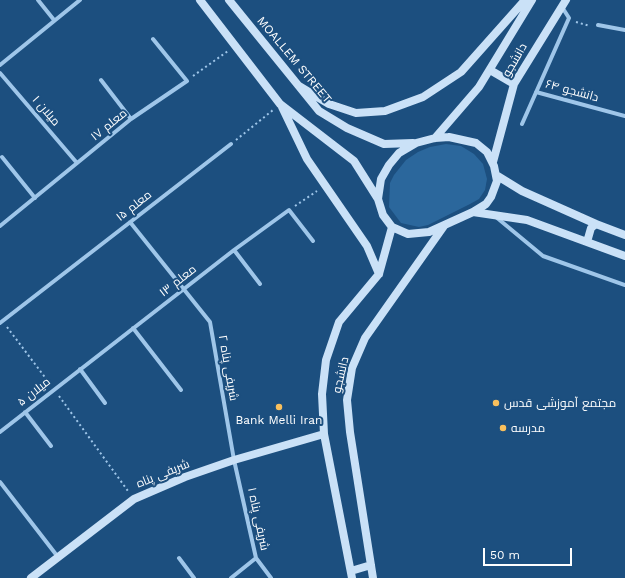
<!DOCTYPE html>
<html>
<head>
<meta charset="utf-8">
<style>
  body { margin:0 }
  #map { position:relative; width:625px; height:578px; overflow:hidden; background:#1c4f7f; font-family:"Work Sans",sans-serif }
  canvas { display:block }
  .scale { position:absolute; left:483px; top:548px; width:89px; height:18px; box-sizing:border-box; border:2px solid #fff; border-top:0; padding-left:5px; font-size:12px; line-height:14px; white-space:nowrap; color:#fff; -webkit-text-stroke:3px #1c4f7f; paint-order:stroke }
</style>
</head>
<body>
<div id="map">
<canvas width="625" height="578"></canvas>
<div class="scale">50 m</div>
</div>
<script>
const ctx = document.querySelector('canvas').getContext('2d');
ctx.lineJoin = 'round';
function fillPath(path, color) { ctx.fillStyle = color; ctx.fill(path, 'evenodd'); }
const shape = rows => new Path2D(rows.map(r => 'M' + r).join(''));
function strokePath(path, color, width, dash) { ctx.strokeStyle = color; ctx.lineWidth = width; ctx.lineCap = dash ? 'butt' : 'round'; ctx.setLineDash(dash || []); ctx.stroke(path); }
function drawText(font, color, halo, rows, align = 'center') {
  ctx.font = font + ' "Work Sans",Cairo,sans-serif'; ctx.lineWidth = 4; ctx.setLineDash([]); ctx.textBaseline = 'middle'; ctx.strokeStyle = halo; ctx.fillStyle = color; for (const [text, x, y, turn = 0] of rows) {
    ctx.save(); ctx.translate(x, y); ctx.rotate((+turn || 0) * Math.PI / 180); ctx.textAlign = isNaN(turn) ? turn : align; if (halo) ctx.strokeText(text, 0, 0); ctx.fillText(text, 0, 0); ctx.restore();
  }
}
fillPath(shape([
  [446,144,461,146,474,154,483,164,487,179,485,190,479,199,470,204,428,225,419,227,401,223,389,207,390,183,394,175,406,160,418,152,430,147]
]), '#2b679c');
strokePath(shape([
  [576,22,590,26],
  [193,76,228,51],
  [236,140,273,110],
  [295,206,317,191],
  [7,327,50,384],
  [59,396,128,491]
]), '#9fc6e9', 2, [2, 3]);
strokePath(shape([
  [38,0,54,20],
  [598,25,625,30],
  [0,65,80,0],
  [0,73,77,163],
  [101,80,131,119],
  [536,92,625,116],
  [522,124,569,18,562,7],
  [2,157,35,198],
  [496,217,543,256,625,285],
  [130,222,210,322,234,460,256,558,271,578],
  [0,226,131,119,187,81,153,39],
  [234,250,260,284],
  [0,323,231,144],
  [133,328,181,390],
  [80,369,105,403],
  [25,412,51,446],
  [0,432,234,250,289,210,313,241],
  [0,482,58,557],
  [179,558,194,578],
  [231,578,256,558]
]), '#9fc6e9', 4);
strokePath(shape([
  [200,0,280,104,354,161,378,199],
  [229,0,319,111,347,128,384,144,413,143],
  [490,70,514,84],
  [299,86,329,104,356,113,385,111,423,97,461,72,525,0],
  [282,107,307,159,367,246,379,274],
  [449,137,476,143,487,152,494,166,497,181,491,197,486,204,473,212,429,232,408,234,392,227,383,215,378,199,381,179,389,165,399,153,416,143,435,138,449,137],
  [435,138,479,87,532,0],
  [493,162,514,84,566,0],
  [496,175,522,191,596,224,625,235],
  [473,212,527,220,625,256],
  [587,242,591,228,596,224],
  [351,571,371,565],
  [31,578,134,499,185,477,234,460,324,434],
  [352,578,324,434,322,394,326,360,339,322,379,274,392,227],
  [373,578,350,432,347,400,352,368,365,338,444,226]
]), '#cae1f7', 8);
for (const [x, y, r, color] of [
  [496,403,4,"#f9c05d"],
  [279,407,4,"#f9c05d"],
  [503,428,4,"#f9c05d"]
]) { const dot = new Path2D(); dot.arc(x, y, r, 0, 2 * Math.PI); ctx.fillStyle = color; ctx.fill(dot); strokePath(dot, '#1c4f7f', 1.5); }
drawText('12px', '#fff', '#1c4f7f', [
  ["MOALLEM STREET",294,60,50],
  ["دانشجو",515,60,-60],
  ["دانشجو ۶۴",572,91,15],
  ["میلان ۱",46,111,49],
  ["معلم ۱۷",109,125,-39],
  ["معلم ۱۵",134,206,-38],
  ["معلم ۱۳",178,281,-38],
  ["شریفی پناه ۲",228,368,80],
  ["دانشجو",341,375,-77],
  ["میلان ۵",34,392,-38],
  ["شریفی پناه",163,474,-22],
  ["شریفی پناه ۱",258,519,78]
]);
drawText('12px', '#fff', '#1c4f7f', [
  ["مجتمع آموزشی قدس",504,403],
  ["Bank Melli Iran",279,420,"center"],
  ["مدرسه",511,428]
], 'left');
</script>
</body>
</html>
